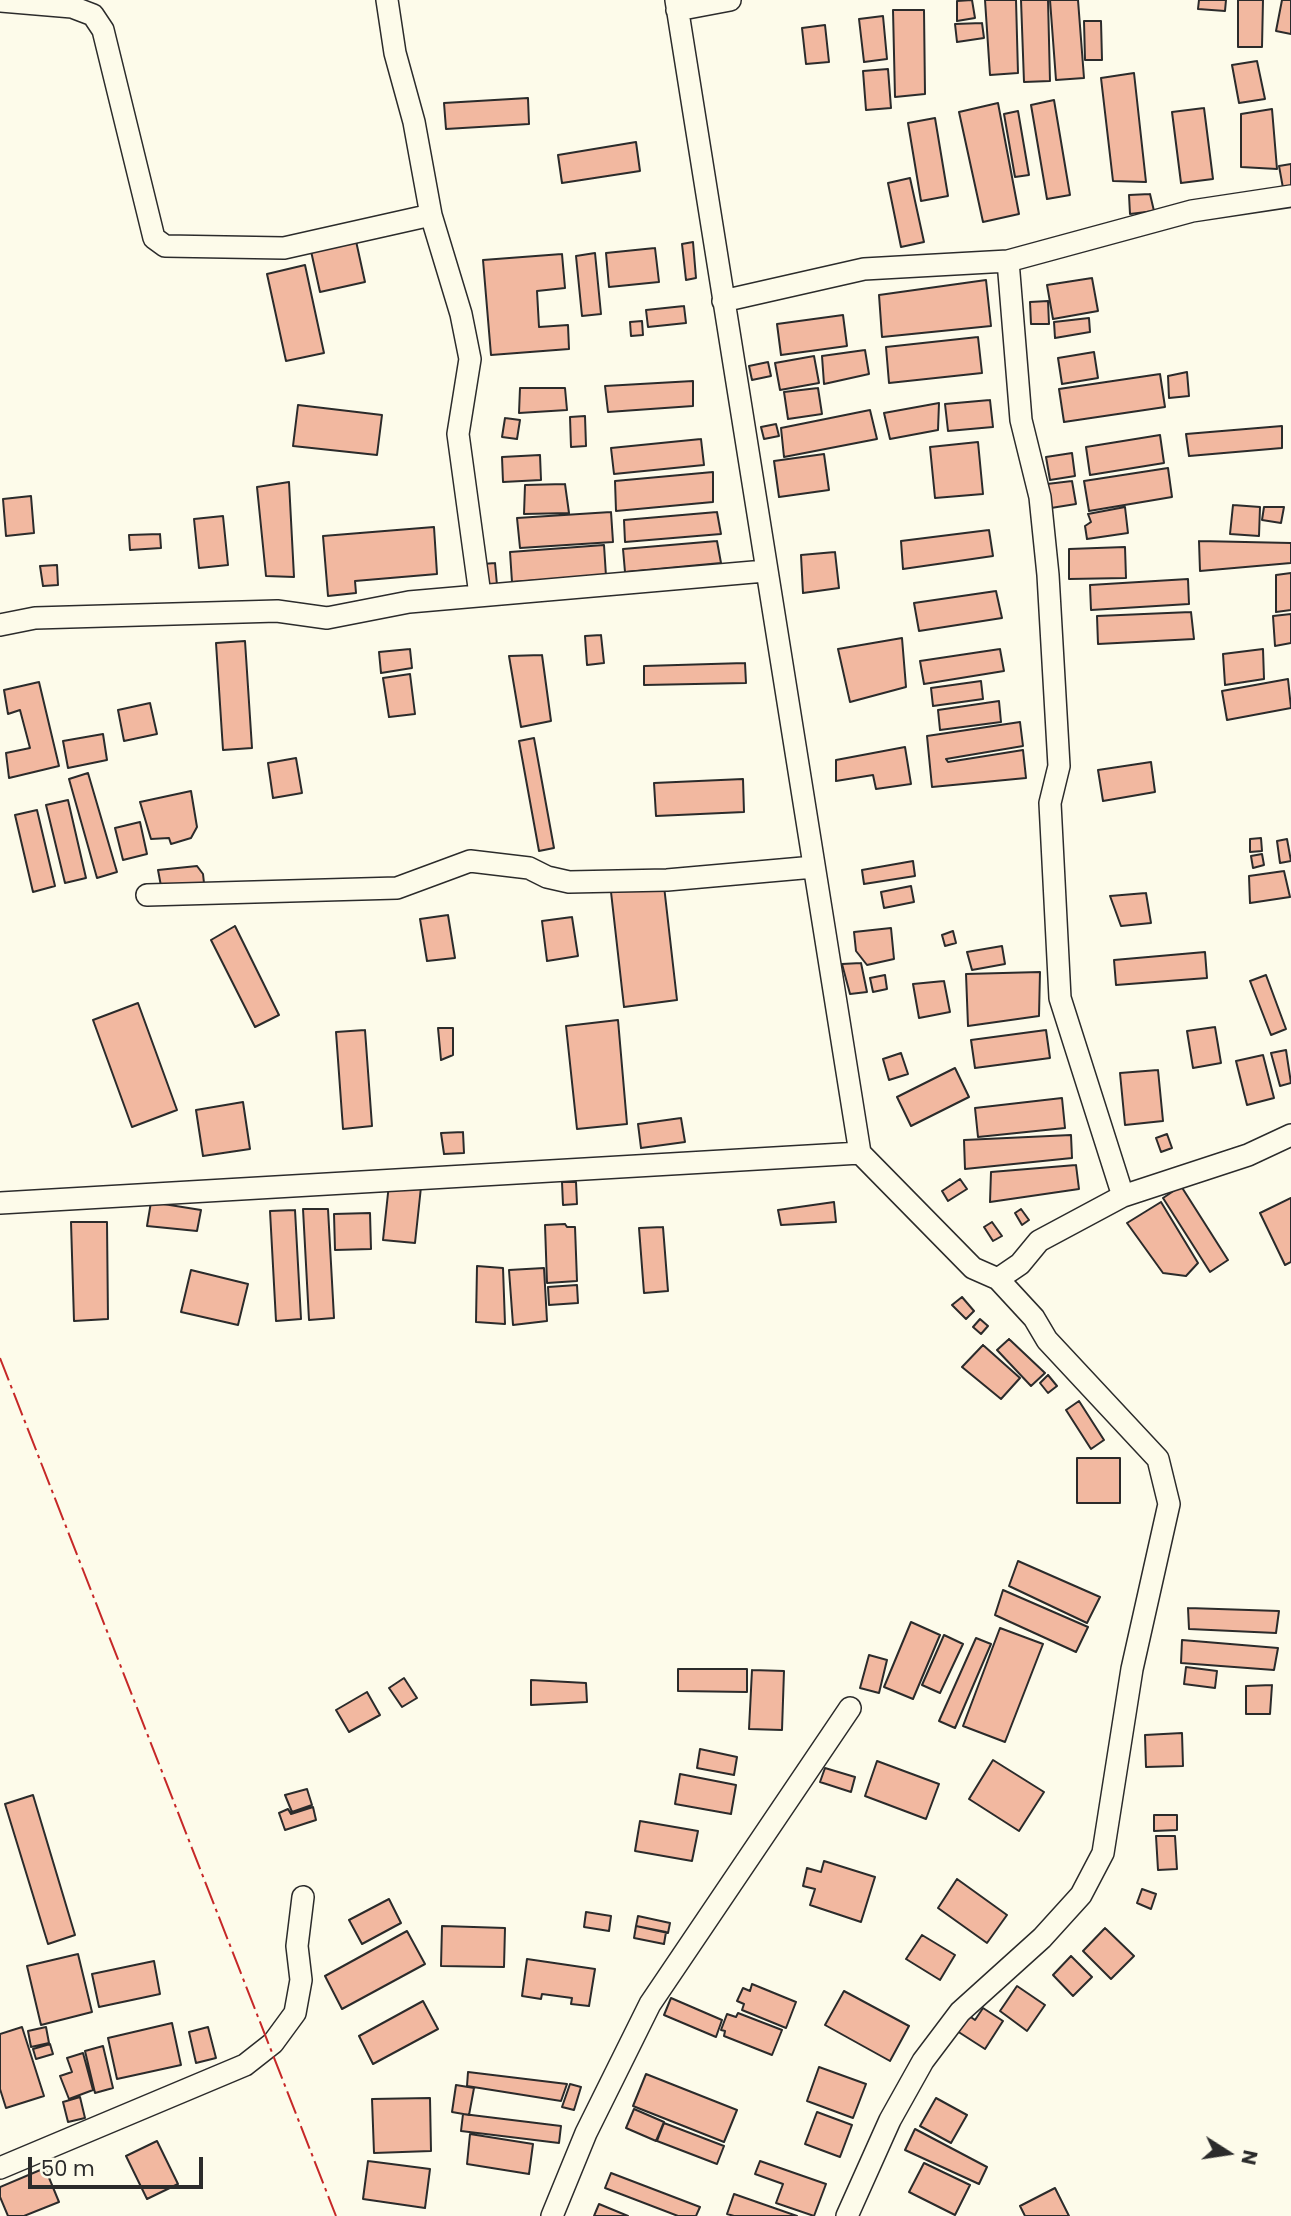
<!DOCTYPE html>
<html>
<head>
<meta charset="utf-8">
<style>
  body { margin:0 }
  #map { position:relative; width:1291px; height:2216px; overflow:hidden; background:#fdfbea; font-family:Poppins,sans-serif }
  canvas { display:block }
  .north { position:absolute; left:1193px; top:2118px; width:70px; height:70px; -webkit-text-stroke:5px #fdfbea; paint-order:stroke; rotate:102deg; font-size:19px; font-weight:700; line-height:28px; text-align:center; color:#2b2b2b }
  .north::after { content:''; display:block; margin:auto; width:24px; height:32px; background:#2b2b2b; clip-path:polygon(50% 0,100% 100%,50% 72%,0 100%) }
  .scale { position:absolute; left:28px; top:2157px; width:175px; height:32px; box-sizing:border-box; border:4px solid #2b2b2b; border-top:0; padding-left:9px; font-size:21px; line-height:24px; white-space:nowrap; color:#2b2b2b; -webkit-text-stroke:5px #fdfbea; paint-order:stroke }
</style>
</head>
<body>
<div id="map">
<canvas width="1291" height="2216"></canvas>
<div class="north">N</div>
<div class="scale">50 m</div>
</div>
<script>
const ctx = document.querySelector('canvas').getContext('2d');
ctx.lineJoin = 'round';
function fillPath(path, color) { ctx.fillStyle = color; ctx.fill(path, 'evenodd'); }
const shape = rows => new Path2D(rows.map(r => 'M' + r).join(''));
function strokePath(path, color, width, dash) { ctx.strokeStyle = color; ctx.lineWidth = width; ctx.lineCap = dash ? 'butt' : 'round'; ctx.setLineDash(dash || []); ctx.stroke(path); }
const building = shape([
  [972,0,975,18,957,21,957,1,972,0],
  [985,0,1016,0,1018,73,990,75,985,0],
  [1021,0,1048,0,1050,81,1024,82,1021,0],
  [1050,0,1078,0,1084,78,1056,80,1050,0],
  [1199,0,1226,0,1225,11,1198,9,1199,0],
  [1238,0,1263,0,1262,47,1238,47,1238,0],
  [1282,0,1291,0,1291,34,1276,31,1282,0],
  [893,10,924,10,925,94,895,97,893,10],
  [883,16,887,59,864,62,859,19,883,16],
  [1084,21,1101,21,1102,60,1085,60,1084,21],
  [982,23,984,38,957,42,955,24,982,23],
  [825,25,829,62,806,64,802,28,825,25],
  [1257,61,1265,99,1239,103,1232,65,1257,61],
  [888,69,891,108,866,110,863,71,888,69],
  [1134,73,1146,182,1113,181,1101,78,1134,73],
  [528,98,529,124,446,129,444,103,528,98],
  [1054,100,1070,195,1047,199,1031,105,1054,100],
  [998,103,1019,214,983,222,959,112,998,103],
  [1204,108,1213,179,1181,183,1172,112,1204,108],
  [1272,109,1277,169,1241,167,1241,114,1272,109],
  [1018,111,1029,175,1015,177,1004,114,1018,111],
  [935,118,948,196,921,201,908,123,935,118],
  [636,142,640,171,562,183,558,155,636,142],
  [1291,164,1291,187,1283,188,1279,166,1291,164],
  [910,178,924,242,901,247,888,183,910,178],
  [1150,194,1154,211,1130,214,1129,195,1150,194],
  [356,241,365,282,320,292,311,251,356,241],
  [693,242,696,278,686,280,682,244,693,242],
  [655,248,659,282,609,287,606,253,655,248],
  [595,253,601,314,582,316,576,256,595,253],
  [562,254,565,288,537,291,539,327,568,325,569,349,491,355,483,260,562,254],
  [305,265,324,353,286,361,267,274,305,265],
  [1092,278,1098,311,1053,319,1047,285,1092,278],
  [986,280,991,326,882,337,879,295,986,280],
  [1048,301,1049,324,1031,324,1030,302,1048,301],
  [684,306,686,323,648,327,646,310,684,306],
  [843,315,847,346,781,355,777,324,843,315],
  [1089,318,1090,332,1055,338,1054,322,1089,318],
  [642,321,643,335,631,336,630,322,642,321],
  [978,337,982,373,889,383,886,347,978,337],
  [865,350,869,374,824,384,822,356,865,350],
  [1094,352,1098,378,1062,384,1058,358,1094,352],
  [814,356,819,383,780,390,775,363,814,356],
  [768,362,771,376,752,380,749,366,768,362],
  [1187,372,1189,396,1169,398,1168,376,1187,372],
  [1160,374,1165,407,1064,422,1059,389,1160,374],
  [693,381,693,406,608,412,605,386,693,381],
  [520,388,565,388,567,410,519,413,520,388],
  [818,388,822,414,788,419,784,392,818,388],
  [990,400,993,427,948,431,945,404,990,400],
  [939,403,938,430,890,439,884,413,939,403],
  [298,405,382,415,377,455,293,446,298,405],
  [870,410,877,439,784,457,781,428,870,410],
  [585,416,586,446,571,447,570,417,585,416],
  [505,418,520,420,517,439,502,437,505,418],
  [776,424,779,436,764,439,761,427,776,424],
  [1282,426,1282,448,1189,456,1186,434,1282,426],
  [1160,435,1164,463,1090,475,1086,447,1160,435],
  [701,439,704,465,614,474,611,448,701,439],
  [978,442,983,494,935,498,930,447,978,442],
  [1072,453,1075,476,1050,480,1046,457,1072,453],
  [824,454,829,490,779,497,774,461,824,454],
  [540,455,541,480,503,482,502,457,540,455],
  [1168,468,1172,497,1089,511,1084,481,1168,468],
  [713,472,713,502,616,511,615,481,713,472],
  [1072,481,1076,504,1051,508,1047,484,1072,481],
  [289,482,294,577,266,576,257,487,289,482],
  [565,484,569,513,524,514,525,485,565,484],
  [31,496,34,533,6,536,3,499,31,496],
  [1233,505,1260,507,1259,536,1230,534,1233,505],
  [1125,507,1128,533,1087,539,1085,526,1091,522,1088,514,1125,507],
  [1264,507,1284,507,1281,523,1262,520,1264,507],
  [611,512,613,542,520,548,517,518,611,512],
  [717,512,721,534,625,542,624,520,717,512],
  [223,516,228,565,199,568,194,519,223,516],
  [434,527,437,574,355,581,356,593,328,596,323,536,434,527],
  [989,530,993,556,903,569,901,541,989,530],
  [160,534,161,548,130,550,129,535,160,534],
  [717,541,721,563,625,572,623,549,717,541],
  [1199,541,1291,543,1291,563,1200,571,1199,541],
  [604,545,606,576,512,582,510,552,604,545],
  [1125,547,1126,578,1069,579,1069,549,1125,547],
  [835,552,839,588,803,593,801,555,835,552],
  [495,563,497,585,485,586,483,564,495,563],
  [57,565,58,585,43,586,40,566,57,565],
  [1291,573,1291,610,1276,612,1276,575,1291,573],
  [1188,579,1189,604,1091,610,1090,585,1188,579],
  [996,591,1002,618,919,631,914,603,996,591],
  [1191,612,1194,639,1098,644,1097,616,1191,612],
  [1291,614,1291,643,1275,646,1273,616,1291,614],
  [601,635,604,663,587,665,585,636,601,635],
  [902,638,906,687,850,702,838,649,902,638],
  [245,641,252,748,223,750,216,643,245,641],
  [410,649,412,668,381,673,379,652,410,649],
  [1000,649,1004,671,924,684,920,661,1000,649],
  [1263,649,1264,679,1225,685,1223,654,1263,649],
  [542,655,551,721,521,727,509,656,542,655],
  [745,663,746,683,644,685,644,666,745,663],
  [410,674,415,714,389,717,383,678,410,674],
  [1288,679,1291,708,1227,720,1222,691,1288,679],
  [981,681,983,699,933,706,931,688,981,681],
  [39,682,59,766,9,778,6,753,30,748,20,710,8,714,4,690,39,682],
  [999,701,1001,722,940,730,938,710,999,701],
  [150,703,157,734,124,741,118,710,150,703],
  [1020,722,1023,746,946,759,948,762,1023,750,1026,778,932,787,927,736,1020,722],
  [103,734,107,760,68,768,63,741,103,734],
  [534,738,554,848,539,851,519,741,534,738],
  [905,747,911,784,876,789,873,775,836,781,836,760,905,747],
  [296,758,302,793,273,798,268,763,296,758],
  [1151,762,1155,792,1103,801,1098,770,1151,762],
  [88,773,117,872,97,878,69,779,88,773],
  [743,779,744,812,656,816,654,783,743,779],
  [191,791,197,827,191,838,171,844,169,838,151,839,140,802,191,791],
  [68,800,86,878,65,883,46,805,68,800],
  [37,810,55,886,33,892,15,815,37,810],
  [140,822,147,854,123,860,115,828,140,822],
  [1261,838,1262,851,1250,852,1250,839,1261,838],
  [1287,839,1291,861,1280,863,1277,841,1287,839],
  [1262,854,1264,865,1253,868,1251,856,1262,854],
  [913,861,915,876,864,884,862,870,913,861],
  [197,866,203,874,204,883,161,886,158,870,197,866],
  [1284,871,1290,897,1250,903,1249,876,1284,871],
  [664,886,677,1000,624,1007,611,892,664,886],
  [911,886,914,902,884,908,881,892,911,886],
  [1146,893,1151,923,1121,926,1110,896,1146,893],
  [448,915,455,958,427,961,420,919,448,915],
  [572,917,578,956,547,961,542,921,572,917],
  [235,926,279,1015,255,1027,211,940,235,926],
  [891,928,894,959,867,965,856,951,854,932,891,928],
  [953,931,956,943,945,946,942,935,953,931],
  [1002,946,1005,964,972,970,967,952,1002,946],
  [1205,952,1207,978,1116,985,1114,960,1205,952],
  [861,963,867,992,850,994,842,964,861,963],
  [1040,972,1039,1016,968,1026,966,974,1040,972],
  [885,975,887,989,873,992,870,978,885,975],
  [1266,975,1286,1029,1271,1035,1250,981,1266,975],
  [944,981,950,1012,919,1018,913,984,944,981],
  [138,1003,177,1110,132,1127,93,1020,138,1003],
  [618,1020,627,1124,577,1129,566,1026,618,1020],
  [1215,1027,1221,1063,1193,1068,1187,1031,1215,1027],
  [438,1028,453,1028,453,1055,441,1060,438,1028],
  [365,1030,372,1126,343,1129,336,1032,365,1030],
  [1046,1030,1050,1058,975,1068,971,1040,1046,1030],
  [1286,1050,1291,1083,1280,1086,1271,1053,1286,1050],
  [901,1053,908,1074,889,1080,883,1059,901,1053],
  [1263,1055,1274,1098,1247,1105,1236,1061,1263,1055],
  [955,1068,969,1097,911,1126,897,1097,955,1068],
  [1158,1070,1163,1121,1125,1125,1120,1073,1158,1070],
  [1062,1098,1065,1128,978,1137,975,1108,1062,1098],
  [243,1102,250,1149,203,1156,196,1110,243,1102],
  [681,1118,685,1142,641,1148,638,1124,681,1118],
  [463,1132,464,1153,444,1154,441,1133,463,1132],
  [1167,1134,1172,1148,1161,1152,1156,1138,1167,1134],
  [1071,1135,1072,1158,965,1169,964,1140,1071,1135],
  [1076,1165,1079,1189,990,1202,991,1172,1076,1165],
  [960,1179,967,1189,948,1201,942,1191,960,1179],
  [562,1182,576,1182,577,1204,563,1205,562,1182],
  [389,1184,421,1187,415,1243,383,1240,389,1184],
  [1181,1186,1228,1260,1210,1272,1163,1198,1181,1186],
  [1291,1198,1291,1262,1285,1265,1260,1213,1291,1198],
  [151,1202,201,1210,197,1231,147,1226,151,1202],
  [834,1202,836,1222,781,1225,778,1210,834,1202],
  [1161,1202,1198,1263,1186,1276,1163,1273,1127,1223,1161,1202],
  [303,1209,328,1209,334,1318,309,1320,303,1209],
  [1021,1209,1029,1220,1022,1225,1015,1213,1021,1209],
  [295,1210,301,1319,276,1321,270,1211,295,1210],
  [370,1213,371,1249,335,1250,334,1214,370,1213],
  [71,1222,107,1222,108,1319,74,1321,71,1222],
  [992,1222,1002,1236,993,1241,984,1227,992,1222],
  [565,1224,567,1227,575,1227,577,1281,547,1283,545,1225,565,1224],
  [663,1227,668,1291,644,1293,639,1228,663,1227],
  [477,1266,503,1268,505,1324,476,1322,477,1266],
  [544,1268,547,1321,513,1325,509,1270,544,1268],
  [191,1270,248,1284,238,1325,181,1312,191,1270],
  [577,1285,578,1303,549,1305,548,1287,577,1285],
  [962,1297,974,1311,966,1319,952,1305,962,1297],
  [980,1319,988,1326,981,1334,973,1327,980,1319],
  [1009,1339,1045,1373,1031,1386,997,1350,1009,1339],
  [983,1345,1020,1378,1001,1399,962,1367,983,1345],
  [1048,1375,1057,1386,1048,1393,1040,1383,1048,1375],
  [1079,1401,1104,1440,1091,1449,1066,1410,1079,1401],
  [1077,1458,1120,1458,1120,1503,1077,1503,1077,1458],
  [1018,1561,1100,1597,1087,1623,1009,1586,1018,1561],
  [1003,1590,1088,1627,1076,1652,995,1615,1003,1590],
  [1188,1608,1279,1611,1276,1633,1189,1629,1188,1608],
  [911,1622,940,1635,913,1699,884,1687,911,1622],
  [1000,1628,1043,1644,1005,1742,963,1726,1000,1628],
  [944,1635,963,1644,940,1693,922,1685,944,1635],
  [976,1638,991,1644,955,1728,939,1721,976,1638],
  [1182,1640,1278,1648,1274,1670,1181,1663,1182,1640],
  [869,1655,887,1660,879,1693,860,1688,869,1655],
  [1186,1667,1217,1671,1215,1688,1184,1684,1186,1667],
  [678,1669,747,1669,747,1692,678,1691,678,1669],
  [752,1670,784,1671,782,1730,749,1729,752,1670],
  [404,1678,417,1698,402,1707,389,1688,404,1678],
  [531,1680,586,1683,587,1702,531,1705,531,1680],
  [1272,1685,1270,1714,1246,1714,1246,1686,1272,1685],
  [367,1692,380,1715,349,1732,336,1710,367,1692],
  [1182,1733,1183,1766,1146,1767,1145,1735,1182,1733],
  [700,1749,737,1757,734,1775,697,1768,700,1749],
  [993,1760,1044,1792,1019,1831,969,1799,993,1760],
  [877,1761,939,1784,926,1819,865,1796,877,1761],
  [825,1768,855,1777,851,1792,820,1782,825,1768],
  [680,1774,736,1785,731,1814,675,1804,680,1774],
  [307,1789,312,1805,292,1812,285,1795,307,1789],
  [33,1795,75,1935,48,1944,5,1804,33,1795],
  [313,1807,316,1820,285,1830,279,1813,288,1809,291,1814,313,1807],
  [1154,1815,1177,1815,1177,1830,1154,1831,1154,1815],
  [640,1821,698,1831,692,1861,635,1851,640,1821],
  [1156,1836,1175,1836,1177,1869,1158,1870,1156,1836],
  [824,1861,875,1877,861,1922,810,1905,815,1889,803,1886,807,1868,821,1872,824,1861],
  [957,1879,1007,1915,987,1943,938,1908,957,1879],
  [1142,1889,1156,1894,1151,1909,1137,1903,1142,1889],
  [389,1899,401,1923,362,1944,349,1920,389,1899],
  [586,1912,611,1916,609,1931,584,1927,586,1912],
  [638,1916,670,1923,668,1933,636,1926,638,1916],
  [442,1926,505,1928,504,1967,441,1966,442,1926],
  [636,1926,666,1932,664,1944,634,1938,636,1926],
  [1105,1928,1134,1956,1111,1979,1083,1951,1105,1928],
  [407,1931,425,1964,342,2009,325,1976,407,1931],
  [922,1935,955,1955,940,1980,906,1959,922,1935],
  [78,1954,92,2012,41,2025,27,1966,78,1954],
  [1071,1956,1092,1977,1073,1996,1053,1975,1071,1956],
  [527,1959,595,1969,589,2006,571,2004,572,1998,542,1994,541,1999,522,1996,527,1959],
  [154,1961,160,1994,99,2007,92,1974,154,1961],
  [752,1984,796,2002,786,2028,742,2010,744,2004,737,2001,743,1988,750,1991,752,1984],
  [1017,1986,1045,2005,1027,2031,1000,2011,1017,1986],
  [844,1991,909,2026,890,2061,825,2025,844,1991],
  [671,1998,722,2020,716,2037,664,2015,671,1998],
  [423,2001,438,2029,373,2064,359,2036,423,2001],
  [983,2008,1003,2021,985,2049,957,2031,968,2015,975,2020,983,2008],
  [738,2013,782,2030,772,2055,724,2036,725,2031,721,2030,727,2014,736,2017,738,2013],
  [172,2023,181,2065,117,2079,108,2038,172,2023],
  [22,2027,44,2096,6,2108,0,2089,0,2034,22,2027],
  [46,2027,49,2043,31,2047,28,2031,46,2027],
  [208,2027,216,2058,196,2063,189,2032,208,2027],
  [50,2044,53,2054,36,2059,33,2049,50,2044],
  [103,2046,113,2088,95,2093,85,2051,103,2046],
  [83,2053,93,2090,69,2099,60,2076,72,2072,67,2058,83,2053],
  [819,2067,866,2084,853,2118,807,2101,819,2067],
  [468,2072,567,2084,561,2101,467,2086,468,2072],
  [646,2074,737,2110,724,2142,633,2106,646,2074],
  [570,2084,581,2087,574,2110,562,2107,570,2084],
  [456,2085,474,2088,469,2115,452,2112,456,2085],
  [80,2097,85,2118,68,2122,63,2102,80,2097],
  [430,2098,431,2151,374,2153,372,2099,430,2098],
  [936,2098,967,2115,951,2143,920,2126,936,2098],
  [634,2109,664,2122,656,2141,626,2128,634,2109],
  [817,2112,852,2125,840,2157,805,2144,817,2112],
  [463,2114,561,2126,559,2143,461,2131,463,2114],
  [664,2123,724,2146,717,2164,657,2141,664,2123],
  [915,2129,987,2167,979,2184,905,2150,915,2129],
  [470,2134,533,2144,529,2174,467,2164,470,2134],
  [157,2141,178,2184,147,2199,126,2156,157,2141],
  [368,2161,430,2169,425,2208,363,2199,368,2161],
  [760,2161,826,2184,814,2216,776,2203,783,2184,755,2174,760,2161],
  [924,2163,970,2185,955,2215,909,2192,924,2163],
  [45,2168,59,2202,24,2216,8,2216,0,2197,0,2187,45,2168],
  [611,2173,700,2207,696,2216,678,2216,605,2188,611,2173],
  [1055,2188,1069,2216,1025,2216,1020,2206,1055,2188],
  [734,2194,797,2216,734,2216,727,2214,734,2194],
  [599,2204,628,2216,594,2216,599,2204]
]);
fillPath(building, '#f2b8a0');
strokePath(building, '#2b2b2b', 2);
const street = shape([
  [387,0,395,53,414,122,431,215,461,314,470,359,458,434,480,595],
  [676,0,860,1153,973,1268,998,1279],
  [0,1,72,7,93,15,103,30,154,238,165,246,284,248,431,215],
  [677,10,730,0],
  [1008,261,1021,420,1040,497,1048,575,1059,766,1050,803,1060,998,1123,1196],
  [723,301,864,269,1008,261,1192,211,1291,196],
  [0,625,35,618,277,611,327,618,409,602,765,571],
  [147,895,397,888,470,861,529,868,547,877,569,882,667,880,814,867],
  [0,1203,860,1153],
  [0,2168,245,2065,273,2043,295,2013,301,1980,297,1946,303,1897],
  [552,2216,586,2133,650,2004,850,1708],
  [847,2216,890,2120,923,2061,960,2012,1042,1938,1081,1895,1103,1853,1132,1669,1169,1504,1158,1459,1047,1340,1034,1318,998,1279,1020,1264,1039,1241,1123,1196,1248,1155,1291,1135]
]);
strokePath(street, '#2b2b2b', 24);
strokePath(street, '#fdfbea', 21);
strokePath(shape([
  [0,1358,336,2216]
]), '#c62828', 2, [24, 5, 3.5, 5]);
</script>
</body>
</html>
